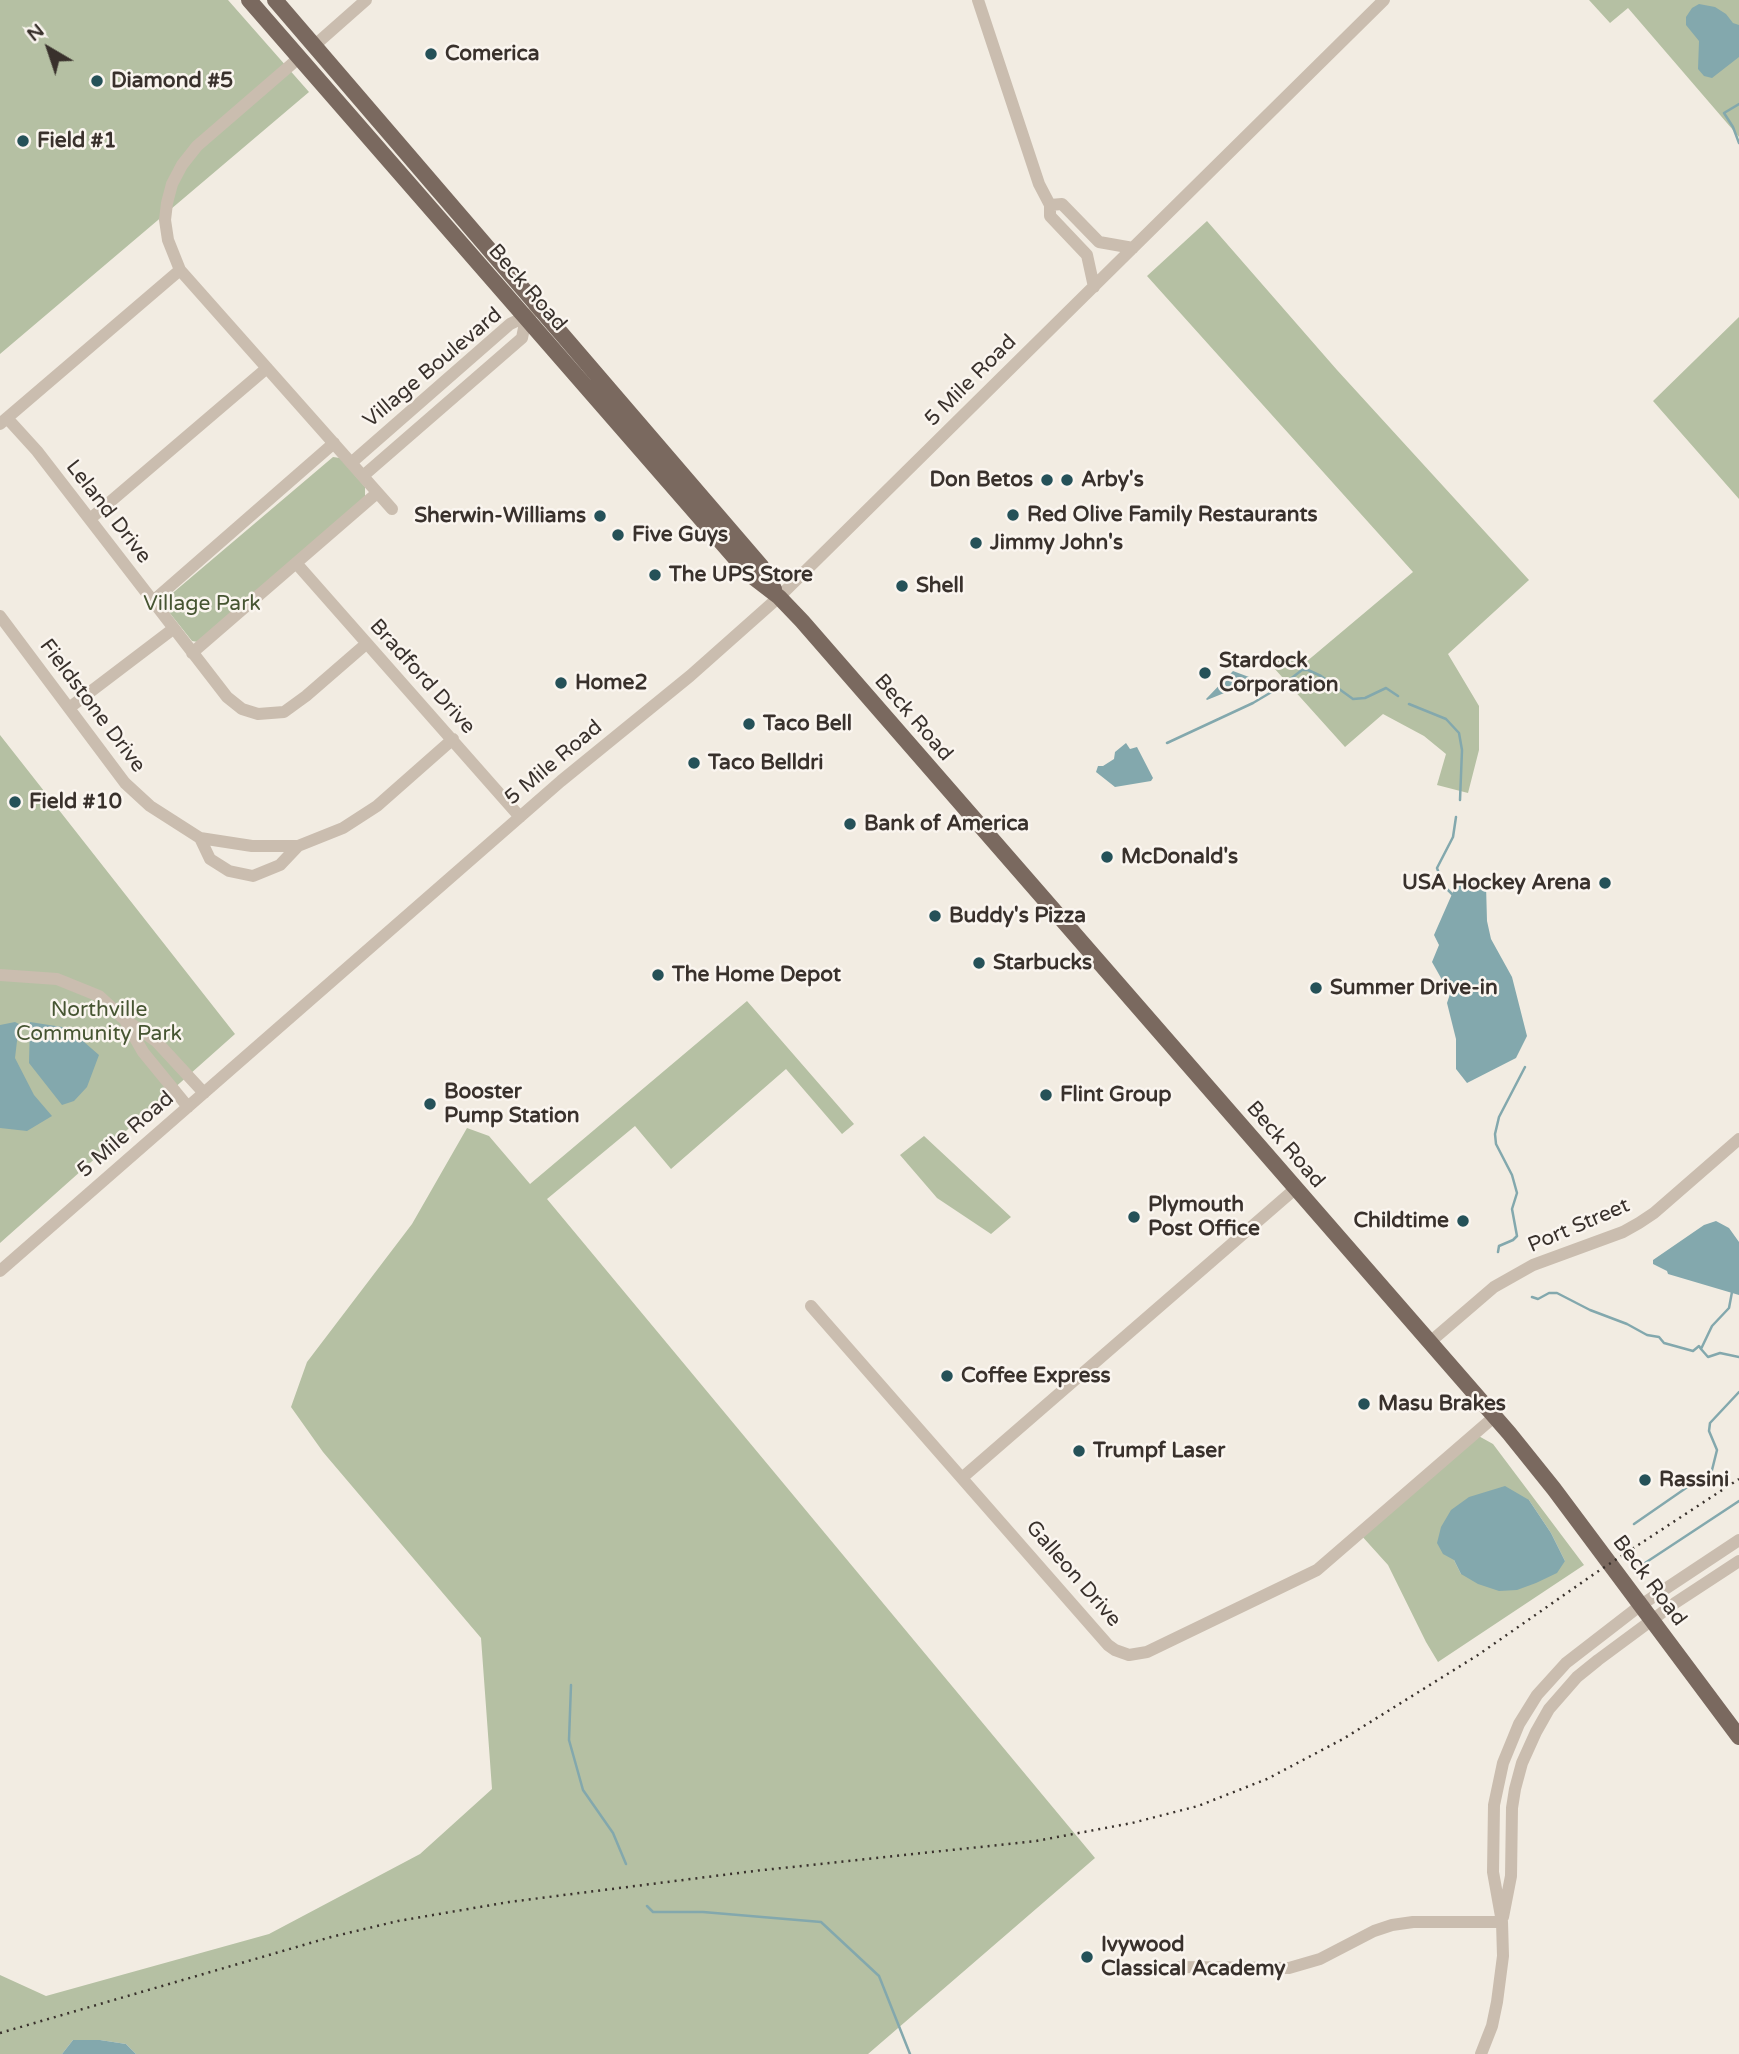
<!DOCTYPE html>
<html>
<head>
<meta charset="utf-8">
<style>
  body { margin:0 }
  #map { position:relative; width:1739px; height:2054px; overflow:hidden; background:#f2ece2; font-family:"Varela Round",sans-serif }
  canvas { display:block }
  .north { position:absolute; left:14px; top:14px; width:70px; height:70px; -webkit-text-stroke:5px #faf5ef; paint-order:stroke; rotate:321deg; font-size:19px; font-weight:700; line-height:28px; text-align:center; color:#39312c }
  .north::after { content:''; display:block; margin:auto; width:24px; height:32px; background:#39312c; clip-path:polygon(50% 0,100% 100%,50% 72%,0 100%) }
</style>
</head>
<body>
<div id="map">
<canvas width="1739" height="2054"></canvas>
<div class="north">N</div>
</div>
<script>
const ctx = document.querySelector('canvas').getContext('2d');
ctx.lineJoin = 'round';
function fillPath(path, color) { ctx.fillStyle = color; ctx.fill(path, 'evenodd'); }
const shape = rows => new Path2D(rows.map(r => 'M' + r).join(''));
function strokePath(path, color, width, dash) { ctx.strokeStyle = color; ctx.lineWidth = width; ctx.lineCap = dash ? 'butt' : 'round'; ctx.setLineDash(dash || []); ctx.stroke(path); }
function drawText(font, color, halo, rows, align = 'center') {
  ctx.font = font + ' "Varela Round",sans-serif'; ctx.lineWidth = 5; ctx.setLineDash([]); ctx.textBaseline = 'middle'; ctx.strokeStyle = halo; ctx.fillStyle = color; for (const [text, x, y, turn = 0] of rows) {
    ctx.save(); ctx.translate(x, y); ctx.rotate((+turn || 0) * Math.PI / 180); ctx.textAlign = isNaN(turn) ? turn : align; if (halo) ctx.strokeText(text, 0, 0); ctx.fillText(text, 0, 0); ctx.restore();
  }
}
fillPath(shape([
  [0,0,228,0,309,92,0,354],
  [1589,0,1739,0,1739,137,1628,8,1610,23],
  [1207,221,1337,370,1529,580,1448,654,1479,706,1479,750,1468,793,1437,785,1446,754,1424,736,1383,714,1345,747,1265,658,1306,662,1413,572,1147,276],
  [1739,317,1739,499,1653,401],
  [333,457,340,458,365,487,365,498,198,642,192,641,165,607,168,597],
  [0,735,235,1034,0,1243],
  [747,1001,854,1124,842,1134,786,1069,671,1169,635,1126,547,1199,1095,1858,868,2054,136,2054,126,2044,100,2040,73,2040,62,2054,0,2054,0,1975,46,1996,269,1934,420,1854,492,1789,481,1638,323,1452,291,1407,307,1362,412,1224,467,1128,489,1136,530,1184],
  [924,1136,1011,1217,991,1234,937,1198,900,1155],
  [1475,1434,1493,1444,1584,1565,1438,1662,1426,1642,1388,1565,1360,1534],
  [1529,1500,1551,1533,1565,1561,1461,1574,1454,1560]
]), '#b5c0a3');
fillPath(shape([
  [1699,4,1715,7,1726,14,1733,23,1739,25,1739,57,1712,78,1704,76,1698,69,1699,41,1686,25,1686,17,1692,8],
  [1233,671,1249,677,1244,685,1207,700,1206,699],
  [1126,743,1130,749,1137,747,1153,778,1151,781,1115,787,1096,772,1098,766,1103,766,1114,759,1115,752],
  [1466,878,1478,878,1486,885,1487,921,1491,939,1512,977,1527,1036,1516,1058,1467,1083,1456,1069,1456,1039,1447,1003,1450,994,1432,962,1439,945,1434,935,1456,885],
  [15,1022,19,1024,15,1058,34,1095,52,1116,27,1131,0,1128,0,1025],
  [30,1022,62,1027,76,1035,99,1055,87,1087,74,1101,62,1105,29,1063],
  [1716,1221,1729,1228,1739,1242,1739,1295,1668,1274,1667,1271,1653,1264,1653,1260,1704,1225],
  [1505,1486,1529,1500,1551,1533,1565,1561,1557,1573,1536,1583,1517,1590,1499,1591,1478,1584,1461,1574,1454,1560,1443,1554,1437,1543,1441,1527,1451,1510,1469,1497],
  [73,2040,100,2040,126,2044,136,2054,62,2054]
]), '#83a8ad');
strokePath(shape([
  [1739,104,1724,113,1733,127,1739,143],
  [1409,704,1446,719,1459,733,1462,750,1460,800],
  [1167,743,1253,703,1280,687,1302,670,1308,670,1321,676,1353,699,1365,698,1386,688,1398,696],
  [1453,895,1443,885,1437,868,1453,837,1456,817],
  [1498,1252,1499,1246,1513,1240,1517,1236,1512,1209,1517,1193,1512,1175,1496,1144,1495,1134,1499,1117,1525,1067],
  [1532,1297,1538,1299,1549,1293,1557,1293,1590,1310,1627,1324,1647,1335,1659,1337,1664,1343,1693,1351,1699,1346,1701,1349],
  [1701,1349,1712,1326,1729,1308,1732,1292],
  [1701,1349,1708,1357,1720,1353,1739,1357],
  [1634,1524,1712,1470,1717,1450,1709,1431,1710,1423,1739,1392],
  [1645,1563,1739,1501],
  [571,1685,569,1740,583,1790,613,1833,626,1864],
  [647,1906,653,1912,703,1912,821,1922,879,1976,910,2054]
]), '#83a8ad', 2.5);
strokePath(shape([
  [978,0,1039,184,1050,205],
  [315,45,366,0],
  [300,57,197,146,182,165,172,184,167,203,165,220,168,240,180,270,392,509],
  [1094,287,1087,255,1050,216,1050,205,1062,204,1099,242,1133,248],
  [7,418,37,451,227,697,242,709,258,714,284,712,306,696,366,644],
  [0,424,180,270],
  [351,463,510,324,531,314],
  [363,476,522,338,526,318],
  [90,519,267,368],
  [296,563,520,817],
  [153,601,334,443],
  [0,616,125,783,150,806,200,838,252,846,298,846,343,828,377,806,453,739],
  [192,653,377,493],
  [69,708,173,629],
  [200,838,210,859,229,871,253,876,280,865,298,846],
  [0,975,57,979,99,996,124,1019,156,1041,204,1093],
  [126,1022,143,1052,188,1107],
  [0,1271,561,781,690,676,779,597,1384,0],
  [811,1306,1108,1645,1115,1650,1129,1655,1147,1652,1317,1570,1494,1417],
  [1430,1342,1494,1287,1533,1265,1623,1232,1639,1223,1654,1213,1739,1139],
  [963,1477,1295,1189],
  [1503,1917,1511,1876,1512,1808,1515,1789,1522,1763,1536,1732,1549,1709,1577,1677,1598,1660,1675,1603,1739,1561],
  [1174,1967,1289,1968,1320,1959,1374,1931,1392,1925,1413,1922,1502,1922],
  [1481,2054,1492,2026,1497,2002,1503,1956,1502,1922,1493,1872,1494,1805,1503,1763,1519,1724,1537,1695,1566,1663,1641,1605,1739,1540]
]), '#cabdaf', 12);
strokePath(shape([
  [249,0,749,574,779,597,802,621,1509,1433,1554,1489,1739,1737],
  [275,0,706,502,761,566,774,589]
]), '#7a695f', 16);
strokePath(shape([
  [0,2033,331,1937,398,1921,509,1902,754,1871,1036,1841,1132,1823,1198,1806,1267,1779,1343,1739,1478,1655,1597,1572,1739,1479]
]), '#39312c', 2.5, [2, 5]);
for (const [x, y, r, color] of [
  [431,54,7,"#255158"],
  [97,81,7,"#255158"],
  [23,141,7,"#255158"],
  [1047,480,7,"#255158"],
  [1067,480,7,"#255158"],
  [1013,515,7,"#255158"],
  [600,516,7,"#255158"],
  [618,535,7,"#255158"],
  [976,543,7,"#255158"],
  [655,575,7,"#255158"],
  [902,586,7,"#255158"],
  [1205,673,7,"#255158"],
  [561,683,7,"#255158"],
  [749,724,7,"#255158"],
  [694,763,7,"#255158"],
  [15,802,7,"#255158"],
  [850,824,7,"#255158"],
  [1107,857,7,"#255158"],
  [1605,883,7,"#255158"],
  [935,916,7,"#255158"],
  [979,963,7,"#255158"],
  [658,975,7,"#255158"],
  [1316,988,7,"#255158"],
  [1046,1095,7,"#255158"],
  [430,1104,7,"#255158"],
  [1134,1217,7,"#255158"],
  [1463,1221,7,"#255158"],
  [947,1376,7,"#255158"],
  [1364,1404,7,"#255158"],
  [1079,1451,7,"#255158"],
  [1645,1480,7,"#255158"],
  [1087,1957,7,"#255158"]
]) { const dot = new Path2D(); dot.arc(x, y, r, 0, 2 * Math.PI); ctx.fillStyle = color; ctx.fill(dot); strokePath(dot, '#faf5ef', 2.5); }
drawText('bold 21px', '#39312c', '#faf5ef', [
  ["Comerica",445,54],
  ["Diamond #5",111,81],
  ["Field #1",37,141],
  ["Don Betos",1033,480,"right"],
  ["Arby's",1081,480],
  ["Red Olive Family Restaurants",1027,515],
  ["Sherwin-Williams",586,516,"right"],
  ["Five Guys",632,535],
  ["Jimmy John's",990,543],
  ["The UPS Store",669,575],
  ["Shell",916,586],
  ["Stardock",1219,661],
  ["Corporation",1219,685],
  ["Home2",575,683],
  ["Taco Bell",763,724],
  ["Taco Belldri",708,763],
  ["Field #10",29,802],
  ["Bank of America",864,824],
  ["McDonald's",1121,857],
  ["USA Hockey Arena",1591,883,"right"],
  ["Buddy's Pizza",949,916],
  ["Starbucks",993,963],
  ["The Home Depot",672,975],
  ["Summer Drive-in",1330,988],
  ["Booster",444,1092],
  ["Pump Station",444,1116],
  ["Flint Group",1060,1095],
  ["Plymouth",1148,1205],
  ["Post Office",1148,1229],
  ["Childtime",1449,1221,"right"],
  ["Coffee Express",961,1376],
  ["Masu Brakes",1378,1404],
  ["Trumpf Laser",1093,1451],
  ["Rassini",1659,1480],
  ["Ivywood",1101,1945],
  ["Classical Academy",1101,1969]
], 'left');
drawText('21px', '#39312c', '#faf5ef', [
  ["Beck Road",527,288,49],
  ["Village Boulevard",433,368,-40],
  ["5 Mile Road",971,381,-45],
  ["Leland Drive",108,512,52],
  ["Bradford Drive",422,677,48],
  ["Fieldstone Drive",92,706,53],
  ["Beck Road",913,718,49],
  ["5 Mile Road",554,763,-40],
  ["5 Mile Road",126,1135,-41],
  ["Beck Road",1285,1145,49],
  ["Port Street",1579,1226,-23],
  ["Galleon Drive",1073,1574,49],
  ["Beck Road",1649,1581,53]
]);
drawText('21px', '#465532', '#faf5ef', [
  ["Village Park",202,604],
  ["Northville",99,1010],
  ["Community Park",99,1034]
]);
</script>
</body>
</html>
